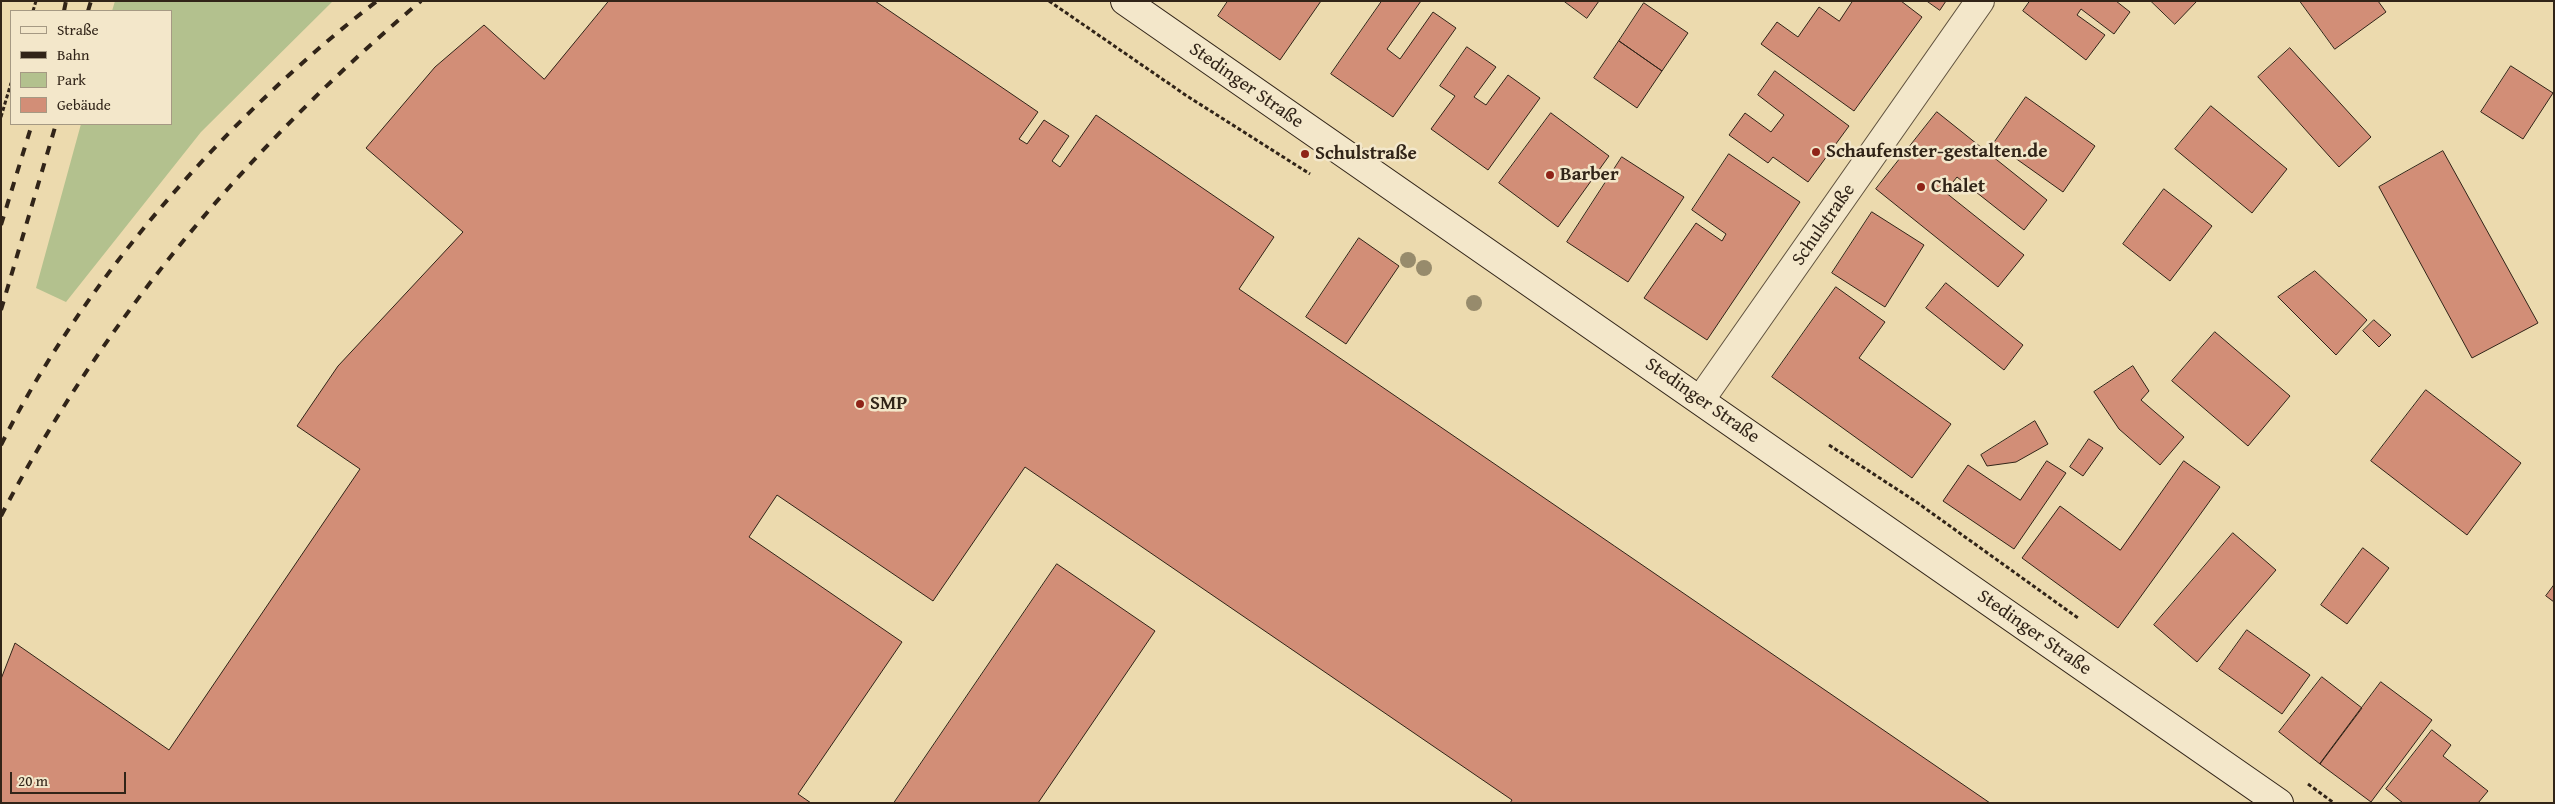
<!DOCTYPE html>
<meta charset="utf-8">
<style>
body{margin:0}
#map{position:relative;width:2555px;height:804px;overflow:hidden;background:#ecdaae;font-family:"Gentium Book Plus",serif}
canvas{display:block}
.frame{position:absolute;inset:0;border:2px solid #312418;pointer-events:none}
.legend{position:absolute;left:10px;top:10px;width:162px;height:115px;box-sizing:border-box;background:#f3e7ca;border:1px solid #a59983;margin:0;padding:6px 9px;list-style:none;font-size:15px;color:#312418}
.legend li{display:flex;align-items:center;gap:10px;height:25px}
.legend b{width:25px;border:1px solid #a59983}
.scale{position:absolute;left:10px;top:772px;width:116px;height:22px;box-sizing:border-box;border:2px solid #312418;border-top:0;padding-left:6px;font-size:15px;line-height:18px;white-space:nowrap;color:#312418;-webkit-text-stroke:4px #f3e7ca;paint-order:stroke}
</style>
<div id="map">
<canvas width="2555" height="804"></canvas>
<div class="frame"></div>
<ul class="legend">
<li><b style="height:6px;background:#f3e7ca"></b>Straße</li>
<li><b style="height:6px;background:#312418"></b>Bahn</li>
<li><b style="height:14px;background:#b3c18e"></b>Park</li>
<li><b style="height:14px;background:#d28e77"></b>Gebäude</li>
</ul>
<div class="scale">20 m</div>
</div>
<script>
const context = document.querySelector('canvas').getContext('2d');
context.lineJoin = 'round';
function paint(path, color) { context.fillStyle = color; context.fill(path, 'evenodd'); }
function stroke(path, color, width, dash) { context.strokeStyle = color; context.lineWidth = width; context.lineCap = dash ? 'butt' : 'round'; context.setLineDash(dash || []); context.stroke(path); }
function drawText(font, color, halo, rows, align = 'center') {
  context.font = font + ' "Gentium Book Plus",serif'; context.lineWidth = 5; context.setLineDash([]); context.textBaseline = 'middle'; context.strokeStyle = halo; context.fillStyle = color; for (const [text, x, y, turn = 0] of rows) {
    context.save(); context.translate(x, y); context.rotate((+turn || 0) * Math.PI / 180); context.textAlign = isNaN(turn) ? turn : align; if (halo) context.strokeText(text, 0, 0); context.fillText(text, 0, 0); context.restore();
  }
}
const green = new Path2D(`
 M115,1h218l-132,131 -135,170 -30,-14 45,-164h90v-113h-59z`);
const building = new Path2D(`
 M609,1h266l163,111 -19,27 8,5 17,-24 25,16 -17,25 8,6 36,-52 178,122 -35,52 751,514h-480l2,-3 -487,-333 -92,134 -156,-106 -28,42 153,105 -104,152 13,9h-810v-124l14,-36 154,107 191,-281 -63,-43 41,-60 125,-134 -97,-84 69,-81 49,-42 60,54z
 M1228,1h93l-41,59 -62,-44z
 M1382,1h39l-34,48 13,10 33,-47 23,16 -63,89 -62,-43z
 M1564,1h35l-12,17z
 M1853,1h48l21,16 -68,94 -93,-67 16,-22 21,15 21,-30 20,14z
 M1927,1h19l-6,9z
 M2030,1h86l14,11 -16,22 -33,-25 -4,6 28,20 -19,25 -63,-49z
 M2151,1h46l-22,23z
 M2300,1h78l8,11 -51,37z
 M1644,3l44,30 -26,38 -43,-30z
 M1619,41l43,30 -25,37 -43,-30z
 M1467,47l29,20 -22,30 12,8 22,-30 32,23 -52,72 -57,-41 24,-33 -15,-10z
 M2290,48l81,89 -32,30 -81,-90z
 M2511,66l42,27 -30,46 -42,-27z
 M1775,71l74,55 -41,56 -35,-25 -5,6 -39,-28 16,-22 26,19 13,-17 -26,-20z
 M2026,97l69,49 -32,46 -69,-49z
 M2211,106l76,63 -35,44 -77,-64z
 M1937,112l110,88 -23,30 -67,-53 -12,15 79,63 -26,32 -122,-98z
 M1551,113l58,43 -51,71 -59,-44z
 M2443,151l95,172 -66,35 -93,-171z
 M1729,154l71,48 -93,138 -63,-42 52,-75 26,18 4,-7 -34,-24z
 M1622,157l62,40 -56,85 -61,-40z
 M2164,189l48,37 -42,55 -47,-37z
 M1872,212l52,33 -39,62 -53,-34z
 M1359,238l40,28 -53,78 -40,-27z
 M2315,271l52,49 -31,35 -58,-58z
 M1946,283l77,62 -19,25 -78,-62z
 M1836,287l49,35 -26,36 92,66 -39,54 -140,-101z
 M2374,320l17,15 -12,12 -16,-16z
 M2215,332l75,64 -42,50 -76,-65z
 M2133,366l16,25 -8,9 43,37 -24,28 -41,-36 -25,-37z
 M2426,390l95,73 -54,72 -96,-74z
 M2035,421l13,23 -32,18 -29,4 -6,-11z
 M2089,439l14,9 -20,28 -13,-9z
 M2047,461l19,12 -52,76 -71,-48 25,-36 52,35z
 M2184,461l36,26 -102,141 -96,-70 38,-52 60,44z
 M2233,533l43,37 -79,92 -43,-37z
 M2363,548l26,20 -42,56 -26,-19z
 M1057,564l98,67 -117,172h-144z
 M2554,585v17l-8,-6z
 M2247,630l63,45 -28,39 -63,-45z
 M2322,677l40,31 -42,56 -41,-32z
 M2381,682l51,38 -61,82 -51,-38z
 M2432,730l19,15 -8,11 45,35 -10,12h-75l-17,-14z`);
const path = new Path2D(`
 M1049,1l138,95 123,78
 M33,11l3,-10
 M1,117l10,-34
 M1829,445l86,56 163,117
 M2308,784l26,19`);
const street = new Path2D(`
 M1701,399l279,-398`);
const secondary = new Path2D(`
 M1125,1l1154,802`);
const rail = new Path2D(`
 M64,11l2,-10
 M88,11l3,-10
 M1,225l31,-101
 M1,310l55,-186
 M1,445c84,-168 228,-330 376,-444
 M1,516c102,-197 250,-372 420,-515`);
const trees = [
 [1408,260],
 [1424,268],
 [1474,303]
];
const markers = [
 [1816,152,5,"#8f2418"],
 [1305,154,5,"#8f2418"],
 [1550,175,5,"#8f2418"],
 [1921,187,5,"#8f2418"],
 [860,404,5,"#8f2418"]
];
const streetNames = [
 ["Stedinger Straße",1246,86,35],
 ["Schulstraße",1824,225,-55],
 ["Stedinger Straße",1702,401,35],
 ["Stedinger Straße",2034,633,35]
];
const poiNames = [
 ["Schaufenster-gestalten.de",1826,152],
 ["Schulstraße",1315,154],
 ["Barber",1560,175],
 ["Chalet",1931,187],
 ["SMP",870,404]
];
paint(green, '#b3c18e');
paint(building, '#d28e77');
stroke(building, '#312418', 1);
stroke(street, '#60523e', 30);
stroke(secondary, '#312418', 30);
stroke(path, '#312418', 3, [4, 2.5]);
stroke(street, '#f3e7ca', 28);
stroke(secondary, '#f3e7ca', 28);
stroke(rail, '#312418', 4, [9, 9]);
context.fillStyle = '#978b6c';
for (const [x, y] of trees) { context.beginPath(); context.arc(x, y, 8, 0, 2 * Math.PI); context.fill(); }
for (const [x, y, r, color] of markers) { const dot = new Path2D(); dot.arc(x, y, r, 0, 2 * Math.PI); context.fillStyle = color; context.fill(dot); stroke(dot, '#f3e7ca', 2); }
drawText('19px', '#312418', '#f3e7ca', streetNames);
drawText('bold 19px', '#312418', '#f3e7ca', poiNames, 'left');
</script>
